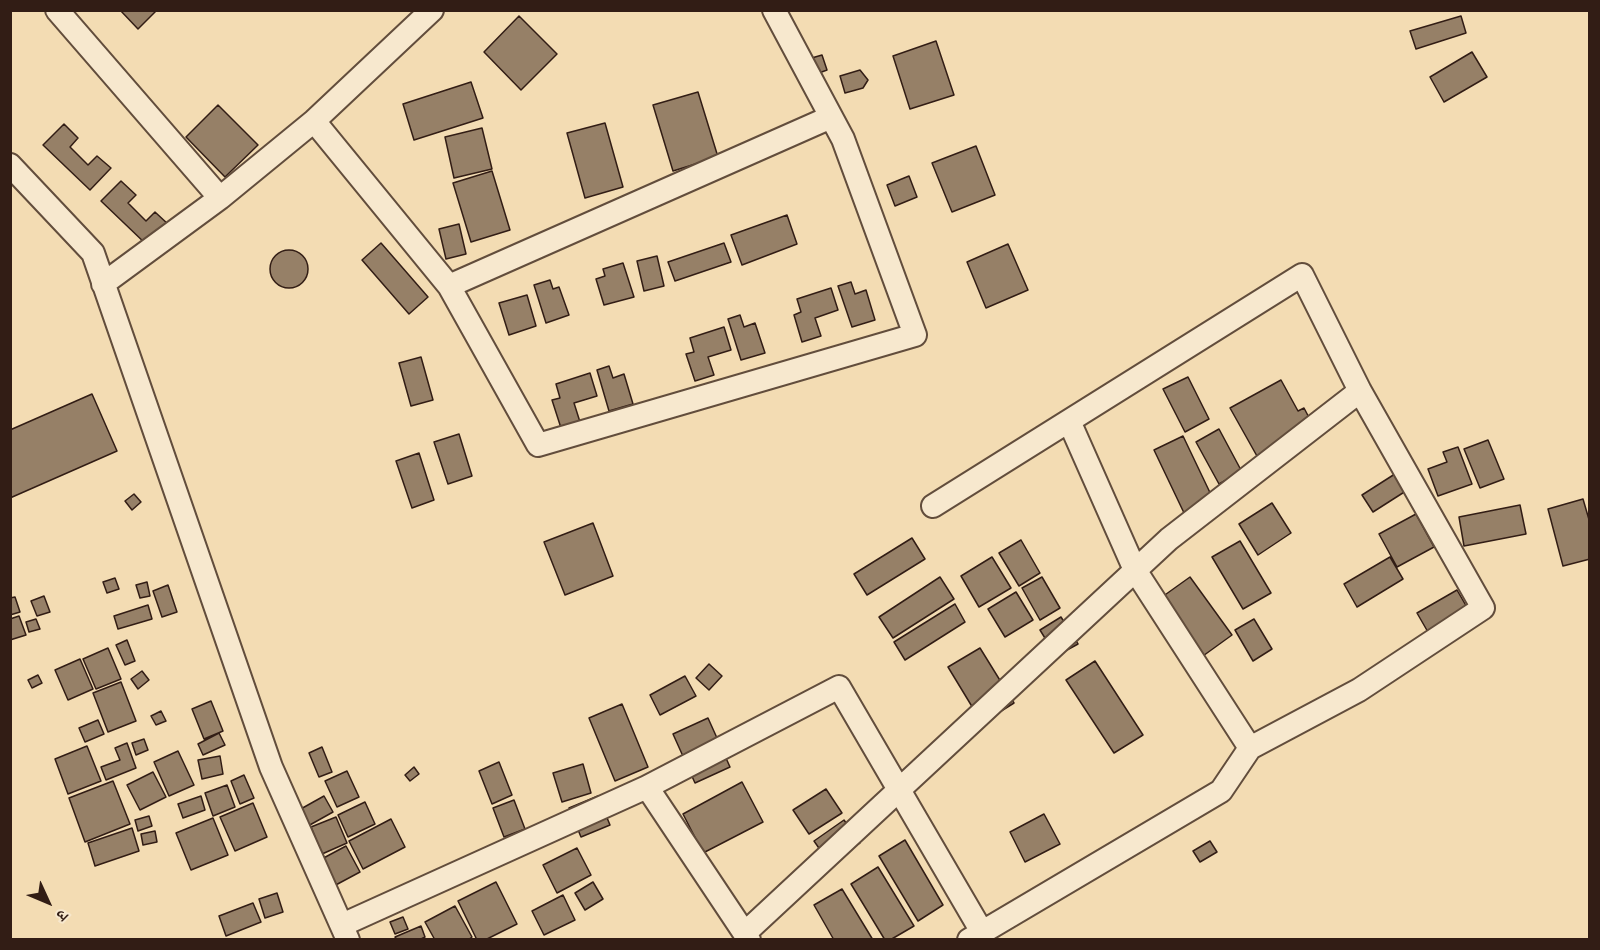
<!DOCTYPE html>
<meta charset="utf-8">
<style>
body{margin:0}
#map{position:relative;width:1600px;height:950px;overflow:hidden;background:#f3dcb3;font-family:Vollkorn,"Noto Serif Devanagari",serif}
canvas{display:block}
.frame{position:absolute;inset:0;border:12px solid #321d15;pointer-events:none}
.north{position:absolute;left:18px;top:872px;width:60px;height:60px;-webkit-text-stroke:4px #f7e8ce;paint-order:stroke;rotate:134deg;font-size:16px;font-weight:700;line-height:24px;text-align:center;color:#321d15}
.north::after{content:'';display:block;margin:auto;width:21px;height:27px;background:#321d15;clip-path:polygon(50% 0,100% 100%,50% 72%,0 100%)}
</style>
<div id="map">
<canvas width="1600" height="950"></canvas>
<div class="frame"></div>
<div class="north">उ</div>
</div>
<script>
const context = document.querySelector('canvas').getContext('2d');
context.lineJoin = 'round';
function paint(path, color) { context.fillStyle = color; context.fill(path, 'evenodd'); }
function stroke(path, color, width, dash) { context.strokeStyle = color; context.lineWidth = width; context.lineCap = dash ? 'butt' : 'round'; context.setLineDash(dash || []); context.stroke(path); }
const building = new Path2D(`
 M120,10h37l-19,19z
 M519,16l38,38 -36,36 -37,-38z
 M1461,16l5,17 -50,16 -6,-18z
 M936,41l18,54 -44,14 -17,-53z
 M1472,52l15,25 -43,25 -14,-25z
 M822,55l5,15 -16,6 -6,-16z
 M860,70l8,10 -5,8 -18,5 -5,-17z
 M471,82l12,36 -69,22 -11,-36z
 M698,92l20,65 -45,14 -20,-66z
 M218,105l40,40 -33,32 -39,-40z
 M605,123l18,64 -38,11 -18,-65z
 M64,124l14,14 -8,9 18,18 9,-9 14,12 -21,22 -47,-45z
 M482,128l10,41 -38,9 -9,-41z
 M976,146l19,49 -43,17 -20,-49z
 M492,171l18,59 -39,12 -18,-59z
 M909,176l8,21 -22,9 -8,-21z
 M121,181l15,14 -8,8 18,18 9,-9 14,13 -21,21 -47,-45z
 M787,215l10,29 -55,21 -11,-30z
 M459,224l7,30 -20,5 -7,-30z
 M381,243l47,54 -19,17 -47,-54z
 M724,243l7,19 -56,19 -7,-19z
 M1008,244l20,46 -42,18 -19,-46z
 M270 269a19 19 0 1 1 38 0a19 19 0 1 1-38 0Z
 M657,256l7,30 -20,5 -7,-30z
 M623,263l11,34 -30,8 -8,-26 9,-3 -2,-7z
 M550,280l3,9 6,-2 10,28 -23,8 -12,-38z
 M851,282l4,12 11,-4 9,30 -23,7 -14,-41z
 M831,288l7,22 -23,8 6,18 -19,6 -8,-27 7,-3 -4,-13z
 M527,295l9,31 -27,9 -10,-32z
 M740,315l4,12 11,-4 10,30 -24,7 -13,-41z
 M724,327l7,23 -23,7 6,18 -19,6 -9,-27 8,-2 -4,-14z
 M421,357l12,43 -22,6 -12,-43z
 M609,366l4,12 11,-4 9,30 -24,7 -12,-41z
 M590,373l7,23 -23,7 6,19 -19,6 -9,-28 8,-2 -4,-14z
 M1188,377l21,42 -24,13 -22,-43z
 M1281,380l17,31 6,-3 10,19 -52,38 -32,-57z
 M92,394l25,57 -107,47v-68z
 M1219,429l30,56 -21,-6 -9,5 -23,-42z
 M459,434l13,42 -24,8 -14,-42z
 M1183,436l31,65 -29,14 -31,-65z
 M1488,440l16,39 -24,9 -16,-39z
 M1458,447l14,37 -34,12 -10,-27 19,-7 -4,-10z
 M419,453l15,47 -22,8 -16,-47z
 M1398,472l11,17 -36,23 -11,-17z
 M134,494l7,8 -9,8 -7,-9z
 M1583,499l7,24v36l-27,7 -15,-57z
 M1272,503l19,30 -33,22 -19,-31z
 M1520,505l6,29 -62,12 -5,-29z
 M1416,514l18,33 -37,20 -18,-33z
 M593,523l20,53 -48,19 -21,-53z
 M912,538l13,21 -58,36 -13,-21z
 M1021,540l19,33 -21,13 -20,-33z
 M1240,541l31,52 -28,16 -31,-52z
 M992,557l19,31 -32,19 -18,-31z
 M1390,557l13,22 -46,28 -13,-23z
 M940,577l14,22 -61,39 -14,-21z
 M1042,577l18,31 -20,12 -18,-32z
 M1190,577l42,58 -36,26 -41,-59z
 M115,578l4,11 -12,4 -4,-11z
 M147,582l3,14 -10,2 -4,-13z
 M168,585l9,27 -15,5 -9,-26z
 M1457,590l19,33 -40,23 -19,-33z
 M1016,592l17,28 -28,17 -17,-28z
 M44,596l6,16 -13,4 -6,-15z
 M15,597l5,15 -10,3v-17z
 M955,604l10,18 -60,38 -11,-18z
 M148,605l4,14 -34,10 -4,-13z
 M19,616l7,19 -16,5v-21z
 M1061,617l17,27 -22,12 -16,-26z
 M36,619l4,10 -11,3 -3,-10z
 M1254,619l18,30 -19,12 -18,-31z
 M127,640l8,21 -10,4 -9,-20z
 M108,648l13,31 -25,10 -13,-30z
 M980,648l34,55 -32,20 -34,-56z
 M80,659l13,30 -25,11 -13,-30z
 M1095,661l48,74 -29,18 -48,-73z
 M709,664l13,12 -13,14 -13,-12z
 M142,671l7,9 -11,9 -7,-10z
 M38,675l4,8 -10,5 -4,-8z
 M685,676l11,20 -36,19 -10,-20z
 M121,682l15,39 -28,11 -15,-39z
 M211,701l12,30 -19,8 -12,-30z
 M622,704l26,63 -33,14 -26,-63z
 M161,711l5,10 -10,4 -5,-9z
 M708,718l22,49 -35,16 -22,-49z
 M98,720l6,14 -19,8 -6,-14z
 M219,733l6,12 -22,10 -5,-11z
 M144,739l4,11 -12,5 -4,-12z
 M127,743l9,25 -30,12 -5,-13 19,-7 -5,-12z
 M87,746l14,35 -33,13 -13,-35z
 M322,747l10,25 -13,5 -10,-24z
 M178,751l16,34 -25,11 -15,-34z
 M220,756l3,18 -21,5 -4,-19z
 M499,762l13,33 -20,9 -13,-33z
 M583,764l8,29 -29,9 -9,-29z
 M414,767l5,7 -9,7 -5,-6z
 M347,771l12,26 -22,10 -12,-26z
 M153,772l13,25 -26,13 -13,-25z
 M244,775l10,23 -14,6 -9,-23z
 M113,781l17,43 -45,18 -16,-44z
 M742,782l21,40 -60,31 -20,-39z
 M227,785l8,22 -22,9 -8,-23z
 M826,789l16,24 -33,21 -16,-24z
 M201,796l4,14 -22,8 -5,-14z
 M324,796l9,16 -25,14 -9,-16z
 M598,796l12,29 -29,12 -12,-29z
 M514,800l11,29 -21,8 -11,-29z
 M365,802l10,22 -27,13 -10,-22z
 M253,803l14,34 -32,14 -15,-34z
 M1044,814l16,30 -35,18 -15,-30z
 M149,816l3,10 -14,5 -3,-11z
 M336,817l11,26 -25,11 -11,-27z
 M213,818l15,37 -37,15 -15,-37z
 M391,819l14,28 -42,22 -14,-28z
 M844,820l16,23 -30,21 -16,-23z
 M132,828l7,23 -44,15 -7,-23z
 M155,831l2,11 -14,3 -2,-11z
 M905,840l38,65 -25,16 -39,-65z
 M1210,841l7,11 -17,10 -7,-11z
 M346,846l14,26 -28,15 -14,-26z
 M577,848l14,27 -34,18 -14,-28z
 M878,867l36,59 -24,14h-5l-34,-56z
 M496,882l21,42 -32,16h-8l-19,-39z
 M593,882l10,17 -18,11 -10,-17z
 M842,889l31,51h-39l-20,-35z
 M277,893l6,19 -18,6 -6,-19z
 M563,895l12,25 -31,15 -12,-24z
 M253,903l8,19 -35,14 -7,-20z
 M455,906l17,31 -4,3h-33l-10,-18z
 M403,917l5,12 -13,5 -5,-12z
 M421,926l4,11 -6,3h-22l-2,-3z`);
const street = new Path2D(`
 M57,10l163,188
 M314,121l135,165 89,159 377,-110 -72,-196 -69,-129
 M10,165l83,88 178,514 77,173
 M103,284l117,-86 94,-77 118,-111
 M449,286l382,-169
 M1069,421l66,149 115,178
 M933,506l369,-231 58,116 123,217 -124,82 -109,58 -29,43 -252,149
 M647,787l192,-100 143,245
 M342,925l305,-138 102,153
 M745,933l424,-394 191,-148`);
paint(building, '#968067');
stroke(building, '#321d15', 1.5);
stroke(street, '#624d3c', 26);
stroke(street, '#f7e8ce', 22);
</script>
